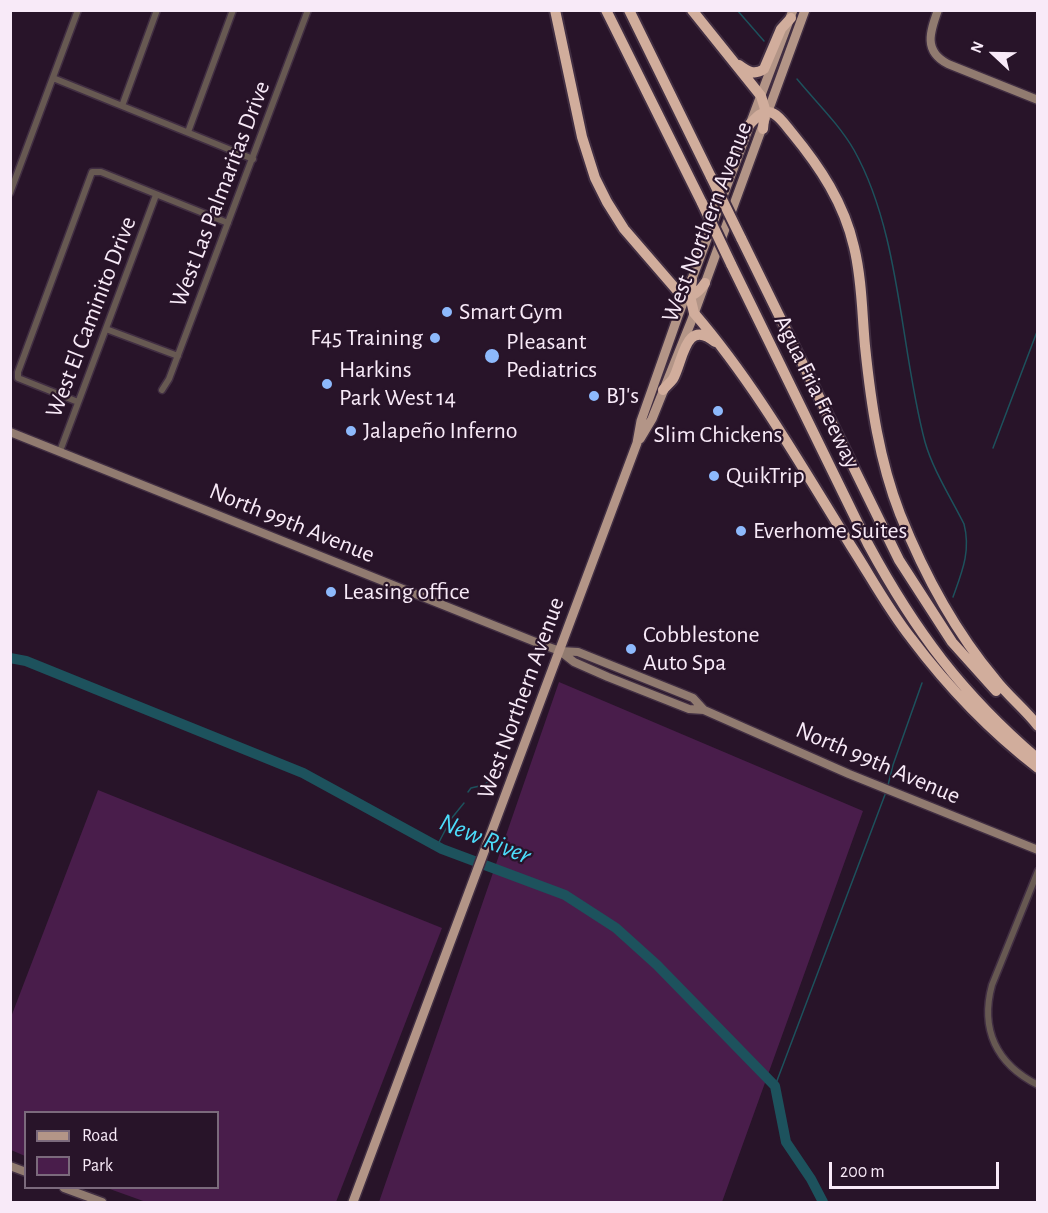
<!DOCTYPE html>
<meta charset="utf-8">
<style>
body{margin:0}
#map{position:relative;width:1048px;height:1213px;overflow:hidden;background:#281429;font-family:"Alegreya Sans",sans-serif}
canvas{display:block}
.frame{position:absolute;inset:0;border:12px solid #f8eaf8;pointer-events:none}
.legend{position:absolute;left:24px;top:1111px;width:195px;height:78px;box-sizing:border-box;background:#281429;border:2px solid #7b6a7c;margin:0;padding:8px 10px;list-style:none;font-size:18px;color:#f8eaf8}
.legend li{display:flex;align-items:center;gap:12px;height:30px}
.legend b{width:30px;border:2px solid #7b6a7c}
.north{position:absolute;left:964px;top:24px;width:60px;height:60px;-webkit-text-stroke:4px #281429;paint-order:stroke;rotate:292deg;font-size:16px;font-weight:700;line-height:24px;text-align:center;color:#f8eaf8}
.north::after{content:'';display:block;margin:auto;width:21px;height:27px;background:#f8eaf8;clip-path:polygon(50% 0,100% 100%,50% 72%,0 100%)}
.scale{position:absolute;left:829px;top:1162px;width:170px;height:27px;box-sizing:border-box;border:3px solid #f8eaf8;border-top:0;padding-left:8px;font-size:18px;line-height:21px;white-space:nowrap;color:#f8eaf8;-webkit-text-stroke:4px #281429;paint-order:stroke}
</style>
<div id="map">
<canvas width="1048" height="1213"></canvas>
<div class="frame"></div>
<ul class="legend">
<li><b style="height:8px;background:#b39587"></b>Road</li>
<li><b style="height:16px;background:#491d4b"></b>Park</li>
</ul>
<div class="north">N</div>
<div class="scale">200 m</div>
</div>
<script>
const context = document.querySelector('canvas').getContext('2d');
context.lineJoin = 'round';
function paint(path, color) { context.fillStyle = color; context.fill(path, 'evenodd'); }
function stroke(path, color, width, dash) { context.strokeStyle = color; context.lineWidth = width; context.lineCap = dash ? 'butt' : 'round'; context.setLineDash(dash || []); context.stroke(path); }
function drawText(font, color, halo, rows, align = 'center') {
  context.font = font + ' "Alegreya Sans",sans-serif'; context.lineWidth = 4.5; context.setLineDash([]); context.textBaseline = 'middle'; context.strokeStyle = halo; context.fillStyle = color; for (const [text, x, y, turn = 0] of rows) {
    context.save(); context.translate(x, y); context.rotate((+turn || 0) * Math.PI / 180); context.textAlign = isNaN(turn) ? turn : align; if (halo) context.strokeText(text, 0, 0); context.fillText(text, 0, 0); context.restore();
  }
}
const green = new Path2D(`
 M559,682l304,129 -141,391h-343z
 M98,790l344,138 -106,274h-190l-39,-14h111v-76h-192l-1,44 -14,-6v-133z`);
const stream = new Path2D(`
 M737,10l27,31
 M797,79c19,23 42,45 57,71 47,84 46,199 71,292 8,28 26,56 39,82 7,27 -2,48 -11,73
 M993,448l45,-119
 M888,785l5,-20 29,-82
 M468,792l3,-4 13,-3 10,-8
 M437,846l14,-27 13,-16
 M775,1086l111,-294`);
const river = new Path2D(`
 M10,658l16,3 277,112 139,76 123,46 51,33 41,37 118,121 11,56 25,37 12,23`);
const street = new Path2D(`
 M53,78l200,81
 M122,106l35,-96
 M188,132l45,-122
 M10,193l68,-183
 M106,329l72,27
 M162,390l7,-11 139,-369
 M78,402l-60,-24v-6l74,-200h9l127,51
 M60,451l96,-256
 M1038,871l-46,114c-12,44 4,79 46,100`);
const secondary = new Path2D(`
 M938,10c-8,22 -15,41 10,54l90,36
 M10,432l533,213 17,6 18,1 115,46 11,12
 M560,651l14,11 34,15 81,32 15,1 145,64 189,76
 M10,1166l16,6
 M64,1188l38,14`);
const primary = new Path2D(`
 M640,439l12,-20 39,-97 114,-312
 M353,1202l284,-759 4,-22 37,-105 115,-306`);
const highway = new Path2D(`
 M555,10l27,127 13,41 12,24 17,27 57,66c11,4 18,-3 24,-12
 M606,10l96,193
 M629,10l82,167
 M692,10l69,86 4,13 -2,20
 M739,65c8,6 15,11 25,4l17,-40 10,-11
 M750,124c5,-5 11,-13 19,-12 9,1 17,14 23,21 28,34 52,70 62,114 8,32 8,67 11,99 6,58 14,114 35,168 24,60 54,116 95,165 13,17 30,30 43,47
 M741,238l158,322 53,82 44,49
 M731,264l137,280c47,87 94,150 170,215
 M692,280l-2,16 4,17c61,71 108,154 157,233 20,31 37,63 60,92 36,48 79,93 127,130
 M663,390c3,-4 7,-7 10,-11 10,-17 12,-62 42,-37`);
const highwayBridge = new Path2D(`
 M711,177l30,61
 M702,203l29,61`);
const markers = [
 [447,312,6,"#8db9fc"],
 [435,338,6,"#8db9fc"],
 [492,356,8,"#8db9fc"],
 [327,384,6,"#8db9fc"],
 [594,396,6,"#8db9fc"],
 [718,411,6,"#8db9fc"],
 [351,431,6,"#8db9fc"],
 [714,476,6,"#8db9fc"],
 [741,531,6,"#8db9fc"],
 [331,592,6,"#8db9fc"],
 [631,649,6,"#8db9fc"]
];
const streetNames = [
 ["West Las Palmaritas Drive",220,194,-69],
 ["West Northern Avenue",707,222,-69],
 ["West El Caminito Drive",91,317,-69],
 ["Agua Fria Freeway",817,392,64],
 ["North 99th Avenue",292,523,22],
 ["West Northern Avenue",521,698,-70],
 ["North 99th Avenue",878,763,23]
];
const poiNames = [
 ["Smart Gym",459,312],
 ["F45 Training",423,338,"right"],
 ["Pleasant",506,342],
 ["Pediatrics",506,370],
 ["Harkins",339,370],
 ["Park West 14",339,398],
 ["BJ's",606,396],
 ["Jalapeño Inferno",363,431],
 ["Slim Chickens",718,435,"center"],
 ["QuikTrip",726,476],
 ["Everhome Suites",753,531],
 ["Leasing office",343,592],
 ["Cobblestone",643,635],
 ["Auto Spa",643,663]
];
const waterNames = [
 ["New River",485,839,22]
];
paint(green, '#491d4b');
stroke(stream, '#1d525d', 1.5);
stroke(river, '#1d525d', 10);
stroke(street, '#412e42', 9);
stroke(secondary, '#412e42', 11);
stroke(primary, '#412e42', 12);
stroke(highway, '#412e42', 14);
stroke(street, '#675952', 6);
stroke(secondary, '#917b70', 8);
stroke(primary, '#b39587', 9);
stroke(highway, '#d1ad9c', 10);
stroke(highwayBridge, '#412e42', 14, []);
stroke(highwayBridge, '#d1ad9c', 10);
for (const [x, y, r, color] of markers) { const dot = new Path2D(); dot.arc(x, y, r, 0, 2 * Math.PI); context.fillStyle = color; context.fill(dot); stroke(dot, '#281429', 2); }
drawText('24px', '#f8eaf8', '#281429', streetNames);
drawText('24px', '#f8eaf8', '#281429', poiNames, 'left');
drawText('italic 26px', '#4cdcfa', '#281429', waterNames);
</script>
